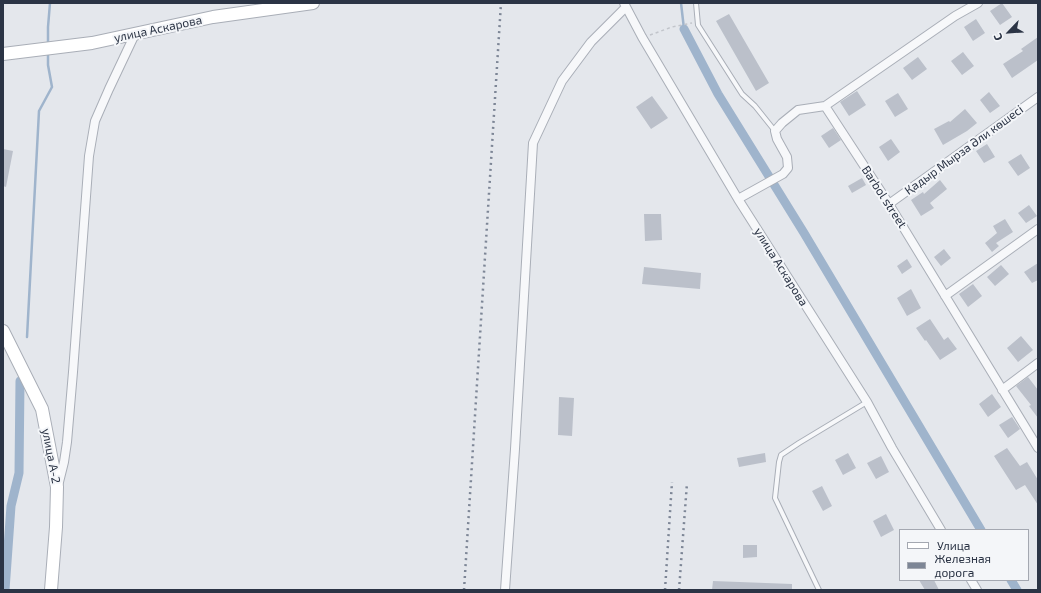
<!DOCTYPE html>
<meta charset="utf-8">
<style>
body{margin:0}
#map{position:relative;width:1041px;height:593px;overflow:hidden;background:#e4e7ec;font-family:"Exo 2",sans-serif}
canvas{display:block}
.frame{position:absolute;inset:0;border:4px solid #2b3445;pointer-events:none}
.legend{position:absolute;left:899px;top:529px;width:130px;height:52px;box-sizing:border-box;background:#f4f6f9;border:1px solid #a4a8b1;margin:0;padding:5px 7px;list-style:none;font-size:12px;color:#2b3445}
.legend li{display:flex;align-items:center;gap:8px;height:20px}
.legend b{width:20px;border:1px solid #a4a8b1}
.north{position:absolute;left:989px;top:12px;width:40px;height:40px;-webkit-text-stroke:3px #f4f6f9;paint-order:stroke;rotate:245deg;font-size:11px;font-weight:700;line-height:16px;text-align:center;color:#2b3445}
.north::after{content:'';display:block;margin:auto;width:14px;height:18px;background:#2b3445;clip-path:polygon(50% 0,100% 100%,50% 72%,0 100%)}
</style>
<div id="map">
<canvas width="1041" height="593"></canvas>
<div class="frame"></div>
<ul class="legend">
<li><b style="height:5px;background:#fff"></b>Улица</li>
<li><b style="height:5px;background:#7d8696"></b>Железная дорога</li>
</ul>
<div class="north">С</div>
</div>
<script>
const context = document.querySelector('canvas').getContext('2d');
context.lineJoin = 'round';
function stroke(path, color, width, dash) { context.strokeStyle = color; context.lineWidth = width; context.lineCap = dash ? 'butt' : 'round'; context.setLineDash(dash || []); context.stroke(path); }
function paint(path, color) { context.fillStyle = color; context.fill(path, 'evenodd'); }
function drawText(font, color, halo, rows, align = 'center') {
  context.font = font + ' "Exo 2",sans-serif'; context.lineWidth = 4; context.setLineDash([]); context.textBaseline = 'middle'; context.strokeStyle = halo; context.fillStyle = color; for (const [text, x, y, turn = 0] of rows) {
    context.save(); context.translate(x, y); context.rotate((+turn || 0) * Math.PI / 180); context.textAlign = isNaN(turn) ? turn : align; if (halo) context.strokeText(text, 0, 0); context.fillText(text, 0, 0); context.restore();
  }
}
const stream = new Path2D(`
 M681,3l3,26
 M48,44v-17l2,-24
 M27,337l12,-226 13,-24 -4,-22v-14`);
const canal = new Path2D(`
 M684,29l34,65 86,139 177,297
 M1011,580l6,10
 M5,590l6,-84 8,-33 1,-92`);
const building = new Path2D(`
 M1002,3l10,14 -12,8 -10,-14z
 M729,14l40,69 -13,8 -40,-70z
 M976,19l9,14 -12,8 -9,-14z
 M1038,37v23l-26,18 -9,-14 20,-13 -2,-2z
 M963,52l11,14 -12,9 -11,-14z
 M918,57l9,12 -15,11 -9,-12z
 M857,91l9,14 -17,11 -9,-14z
 M989,92l11,14 -10,7 -10,-13z
 M898,93l10,16 -13,8 -10,-16z
 M652,96l16,22 -17,11 -15,-22z
 M965,109l12,14 -10,8 -24,14 -9,-16 15,-8 1,1z
 M833,128l8,12 -12,8 -8,-12z
 M891,139l9,13 -12,9 -9,-14z
 M987,144l8,13 -11,6 -8,-12z
 M3,149l10,2 -7,36 -3,-1z
 M1021,154l9,14 -12,8 -10,-14z
 M862,178l4,7 -14,8 -4,-7z
 M940,180l7,9 -17,14 4,5 -13,8 -10,-16 12,-8 1,2z
 M1029,205l8,11 -11,7 -8,-10z
 M644,214h17l1,26 -17,1z
 M1005,219l8,13 -17,11 3,3 -7,6 -7,-9 12,-10 -4,-7z
 M944,249l7,9 -10,8 -7,-9z
 M907,259l5,8 -10,7 -5,-8z
 M1038,263v17l-6,3 -8,-11z
 M1001,265l8,9 -14,12 -8,-9z
 M644,267l57,6 -1,16 -58,-5z
 M973,284l9,12 -14,11 -9,-13z
 M911,289l10,19 -14,8 -10,-18z
 M930,319l14,21 4,-3 9,12 -17,11 -14,-20 -1,1 -9,-13z
 M1021,336l12,14 -15,12 -11,-14z
 M1028,377l10,13v28l-9,-12 2,-1 -15,-19z
 M992,394l9,13 -13,10 -9,-13z
 M559,397l15,1 -2,38 -14,-1z
 M1012,417l8,12 -12,9 -9,-13z
 M1007,448l13,18 7,-4 11,18v25l-13,-20 -9,5 -22,-34z
 M765,453l1,9 -27,5 -2,-9z
 M848,453l8,15 -13,7 -8,-15z
 M881,456l8,16 -13,7 -9,-16z
 M822,486l10,20 -9,5 -11,-20z
 M886,514l8,16 -13,7 -8,-16z
 M743,545h14v12l-14,1z
 M919,580h15l5,10h-14z
 M713,581l79,3v6h-80z`);
const path = new Path2D(`
 M650,35l22,-8 20,-4`);
const lane = new Path2D(`
 M696,3l2,22 44,69 13,12 20,25
 M819,590l-44,-92 4,-36 2,-7 18,-12 68,-41`);
const street = new Path2D(`
 M624,3l18,34 96,162 129,203 25,46 49,82
 M978,3l-23,13 -130,90 64,98 149,244
 M738,199l45,-25 5,-6 -1,-11 -10,-18 -2,-8 7,-8 16,-13 27,-4
 M889,204l149,-107
 M945,296l93,-67
 M1002,390l36,-27
 M58,486l6,-24 3,-20 6,-70 16,-216 6,-35 14,-32 26,-55
 M971,580l6,10
 M505,590l10,-141 18,-306 29,-62 29,-39 35,-35`);
const secondary = new Path2D(`
 M3,54l89,-11 121,-26 100,-14
 M3,331l39,78 15,78 -1,40 -5,63`);
const rail = new Path2D(`
 M464,590l37,-587
 M665,590l7,-108
 M679,590l8,-107`);
const streetNames = [
 ["улица Аскарова",158,29,-12],
 ["Қадыр Мырза Әли көшесі",964,150,-36],
 ["Barbol street",884,197,57],
 ["улица Аскарова",781,267,58],
 ["улица А-2",51,456,79]
];
stroke(stream, '#9fb4cc', 2.5);
stroke(canal, '#9fb4cc', 9);
paint(building, '#bbc0ca');
stroke(lane, '#a9aeb7', 6);
stroke(street, '#a9aeb7', 10);
stroke(secondary, '#a9aeb7', 14);
stroke(path, '#c2c5cb', 1.5, [3, 3]);
stroke(lane, '#f7f8fa', 4);
stroke(street, '#f7f8fa', 8);
stroke(secondary, '#fff', 12);
stroke(rail, '#7d8696', 2.5, [2, 4]);
drawText('12px', '#2b3445', '#f4f6f9', streetNames);
</script>
